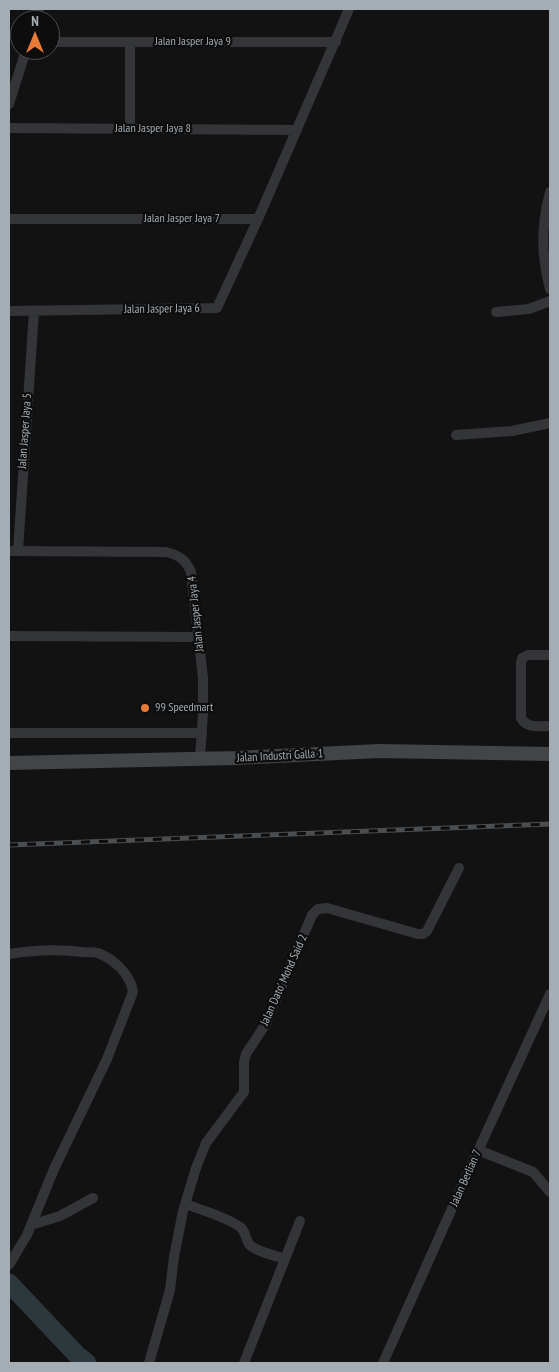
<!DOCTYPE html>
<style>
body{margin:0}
#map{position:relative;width:559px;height:1372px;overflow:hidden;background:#121213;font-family:"PT Sans Narrow",sans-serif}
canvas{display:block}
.frame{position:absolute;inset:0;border:10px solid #a4adb3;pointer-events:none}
.north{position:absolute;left:10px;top:10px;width:50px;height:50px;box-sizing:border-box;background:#0d0d0e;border:1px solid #494d50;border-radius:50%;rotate:0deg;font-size:14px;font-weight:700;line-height:20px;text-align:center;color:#a4adb3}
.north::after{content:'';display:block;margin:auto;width:18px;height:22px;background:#e87a35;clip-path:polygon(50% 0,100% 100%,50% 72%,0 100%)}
</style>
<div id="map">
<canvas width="559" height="1372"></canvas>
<div class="frame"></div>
<div class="north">N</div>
</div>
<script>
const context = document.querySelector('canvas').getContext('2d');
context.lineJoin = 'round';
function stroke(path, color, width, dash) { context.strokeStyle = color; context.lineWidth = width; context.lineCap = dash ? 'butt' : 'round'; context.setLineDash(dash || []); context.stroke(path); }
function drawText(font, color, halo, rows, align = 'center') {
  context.font = font + ' "PT Sans Narrow",sans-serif'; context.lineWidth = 4.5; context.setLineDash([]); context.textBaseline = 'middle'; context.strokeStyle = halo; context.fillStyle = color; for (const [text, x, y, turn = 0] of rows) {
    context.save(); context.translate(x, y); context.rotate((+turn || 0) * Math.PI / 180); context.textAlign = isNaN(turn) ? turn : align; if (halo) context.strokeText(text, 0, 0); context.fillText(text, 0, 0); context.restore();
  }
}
const river = new Path2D(`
 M9,1283l68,72 10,8`);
const minor = new Path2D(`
 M35,20l4,-11
 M50,42h286
 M130,42v87
 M9,104l17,-54
 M9,128l288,2
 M550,192c-9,35 -9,62 0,97
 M9,219h249l91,-210
 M9,311l208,-3 41,-89
 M496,312l33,-3 21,-8
 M456,435l56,-4 38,-8
 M9,551l157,1c13,3 20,8 25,20l12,106v35l-3,45
 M18,551l16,-240
 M9,636l189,1
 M550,655h-22l-6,3 -1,5v55c6,11 19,8 29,8
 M9,733h193
 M9,954c24,-4 49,-5 74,-2 4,0 11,0 15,1 16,6 33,22 35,39l-26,67 -53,110 -27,66 -18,30
 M478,1150l55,22 17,20
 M186,1204c17,7 39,12 54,23 6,4 5,11 9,17 5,7 28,12 36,15
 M31,1225l29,-9 33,-18
 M149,1363l21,-73 4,-33 9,-46 13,-43 10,-25 38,-51v-30l2,-8 19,-29 47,-110 6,-6 9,-1 91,26h5l4,-3 32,-63
 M244,1363l56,-142
 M383,1363l83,-186 84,-183`);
const secondary = new Path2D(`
 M9,763l227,-5 143,-7 171,3`);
const rail = new Path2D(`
 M9,845l541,-21`);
const markers = [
 [145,708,5,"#e87a35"]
];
const streetNames = [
 ["Jalan Jasper Jaya 9",193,42],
 ["Jalan Jasper Jaya 8",153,129],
 ["Jalan Jasper Jaya 7",182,219],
 ["Jalan Jasper Jaya 6",162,309,-1],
 ["Jalan Jasper Jaya 5",25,431,-86],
 ["Jalan Jasper Jaya 4",196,614,-96],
 ["Jalan Industri Galla 1",280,756,-3],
 ["Jalan Dato' Mohd Said 2",284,980,-66],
 ["Jalan Berlian 7",466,1178,-66]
];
const poiNames = [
 ["99 Speedmart",155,708]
];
stroke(river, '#2c383b', 19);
stroke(minor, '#333538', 10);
stroke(secondary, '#414548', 14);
stroke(rail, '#4a4e51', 5);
stroke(rail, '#0d0d0e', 3, [9]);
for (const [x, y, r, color] of markers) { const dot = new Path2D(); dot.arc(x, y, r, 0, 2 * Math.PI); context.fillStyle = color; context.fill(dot); stroke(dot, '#0d0d0e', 2); }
drawText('12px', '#a4adb3', '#0d0d0e', streetNames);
drawText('12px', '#a4adb3', '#0d0d0e', poiNames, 'left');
</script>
